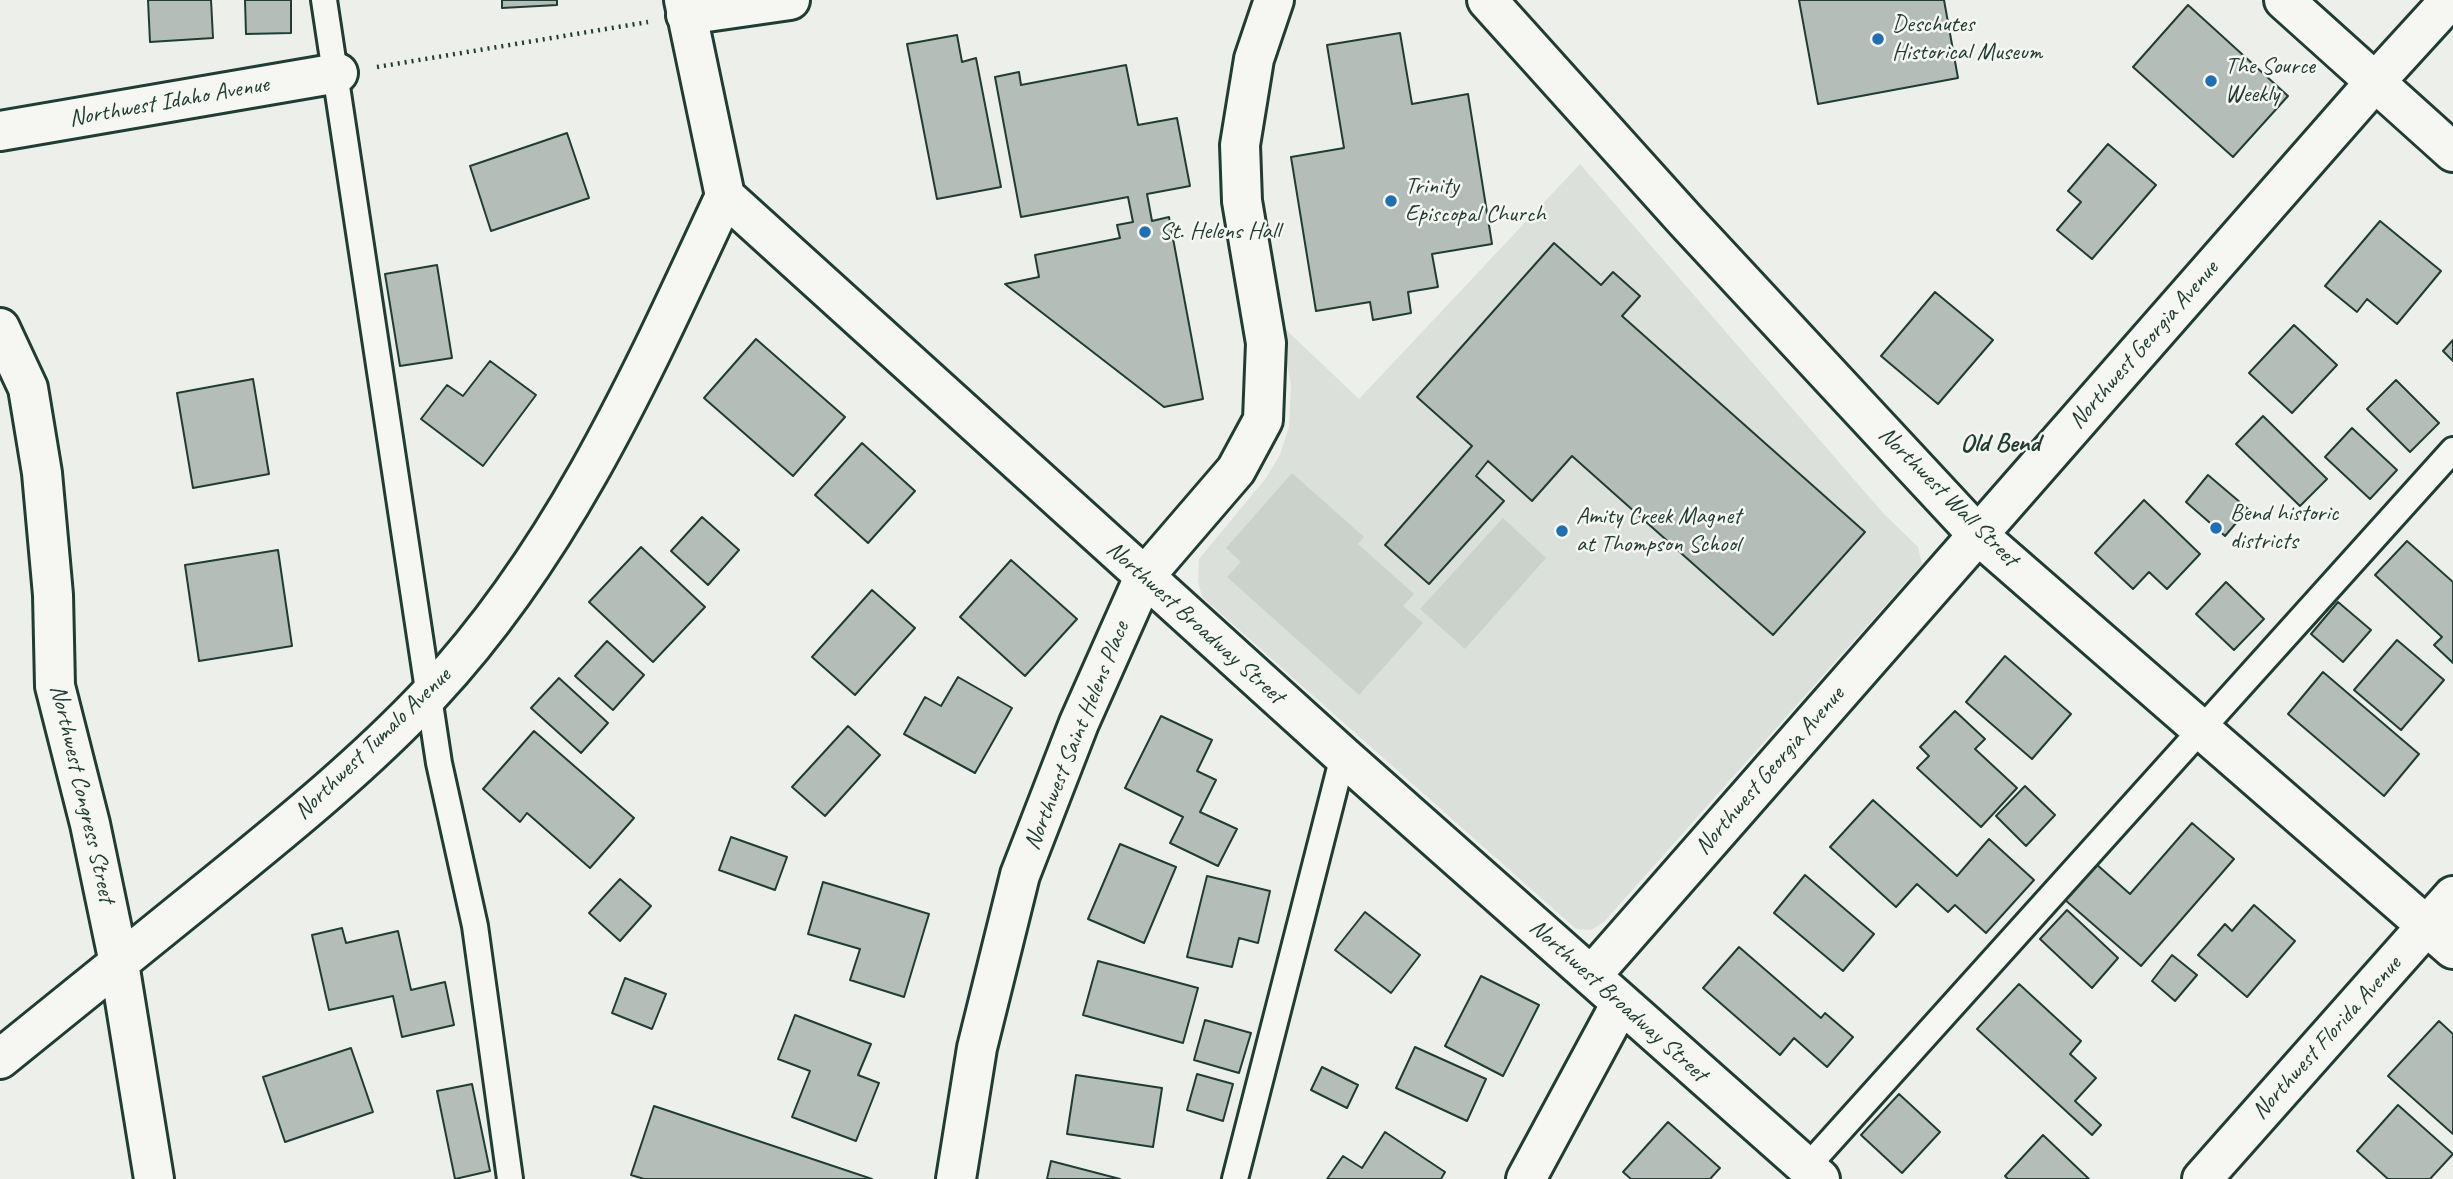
<!DOCTYPE html>
<style>
body{margin:0}
canvas{display:block;background:#edefea}
</style>
<canvas width="2453" height="1179"></canvas>
<script>
const context = document.querySelector('canvas').getContext('2d');
context.lineJoin = 'round';
function paint(path, color) { context.fillStyle = color; context.fill(path, 'evenodd'); }
function stroke(path, color, width, dash) { context.strokeStyle = color; context.lineWidth = width; context.lineCap = dash ? 'butt' : 'round'; context.setLineDash(dash || []); context.stroke(path); }
function drawText(font, color, halo, rows, align = 'center') {
  context.font = font + ' Caveat,sans-serif'; context.lineWidth = 5; context.setLineDash([]); context.textBaseline = 'middle'; context.strokeStyle = halo; context.fillStyle = color; for (const [text, x, y, turn = 0] of rows) {
    context.save(); context.translate(x, y); context.rotate((+turn || 0) * Math.PI / 180); context.textAlign = isNaN(turn) ? turn : align; if (halo) context.strokeText(text, 0, 0); context.fillText(text, 0, 0); context.restore();
  }
}
const built = new Path2D(`
 M1580,164l304,350 34,33 4,17 -318,358 -13,8 -15,-1 -374,-332 -4,-16 1,-22 67,-81 14,-23 9,-28 2,-42 -12,-62 80,76z`);
const green = new Path2D(`
 M1292,473l72,64 -6,7 56,50 -11,12 20,17 -64,72 -132,-118 14,-15 -15,-14z
 M1503,518l43,40 -81,91 -45,-40z`);
const building = new Path2D(`
 M148,0h63l2,38 -63,4z
 M245,0h46v33l-45,1z
 M502,0h55v5l-55,3z
 M1799,0h145l14,78 -140,26z
 M2188,5l100,91 -55,61 -100,-90z
 M1400,33l12,71 56,-10 24,150 -60,10 6,33 -30,5 3,21 -38,7 -3,-18 -54,9 -25,-154 53,-9 -17,-103z
 M957,35l5,27 14,-4 25,129 -64,12 -30,-155z
 M1126,65l12,60 39,-7 13,68 -43,8 5,27 17,-4 34,182 -39,8 -159,-123 34,-7 -4,-22 85,-17 -3,-13 16,-3 -5,-25 -107,20 -26,-140 24,-5 2,13z
 M567,133l22,65 -98,33 -21,-65z
 M2108,144l48,41 -64,74 -35,-29 24,-28 -13,-11z
 M2380,221l61,50 -44,53 -30,-25 -10,13 -32,-26z
 M1554,243l47,42 12,-13 27,24 -18,20 243,216 -92,103 -201,-179 -40,45 -44,-40 -12,15 28,25 -75,83 -44,-39 87,-99 -55,-49z
 M437,265l15,93 -52,8 -15,-92z
 M1935,292l58,48 -55,64 -57,-48z
 M2294,325l43,40 -45,48 -43,-40z
 M756,339l89,78 -52,59 -89,-78z
 M2453,340v21l-10,-10z
 M490,361l46,34 -53,71 -62,-47 26,-34 16,11z
 M253,379l16,95 -76,14 -16,-95z
 M2396,380l43,43 -29,29 -43,-43z
 M2263,416l64,63 -27,27 -64,-62z
 M2352,428l45,42 -27,29 -45,-42z
 M862,443l53,48 -47,52 -53,-48z
 M2208,475l40,34 -23,27 -39,-34z
 M2144,500l56,54 -33,35 -18,-17 -16,17 -38,-36z
 M702,517l37,33 -31,35 -37,-34z
 M2407,541l46,41v81l-19,-18 8,-8 -67,-62z
 M641,547l64,60 -52,55 -64,-60z
 M278,550l14,96 -93,15 -14,-96z
 M1011,560l66,59 -52,57 -65,-59z
 M2226,582l38,37 -30,31 -38,-36z
 M872,590l43,38 -60,67 -43,-38z
 M2338,602l33,28 -28,32 -32,-28z
 M2397,640l47,40 -43,50 -47,-40z
 M607,641l37,34 -31,35 -38,-34z
 M2005,656l66,58 -39,45 -66,-57z
 M2323,672l96,82 -35,42 -96,-82z
 M958,677l54,31 -37,65 -71,-39 21,-37 16,9z
 M559,678l49,45 -27,30 -50,-45z
 M1955,711l30,28 -10,10 42,39 -36,39 -64,-59 12,-12 -9,-9z
 M1161,716l51,24 -15,31 19,9 -16,32 37,17 -19,37 -48,-23 13,-26 -58,-29z
 M848,726l32,29 -55,61 -33,-29z
 M534,731l100,87 -44,50 -63,-55 -7,9 -37,-33z
 M2025,786l30,29 -29,31 -30,-30z
 M1873,800l84,76 32,-37 45,41 -48,53 -31,-28 -7,7 -31,-28 -21,23 -66,-60z
 M2192,823l42,36 -93,107 -77,-67 31,-36 35,31z
 M731,837l56,20 -12,33 -56,-20z
 M1120,844l56,23 -32,76 -56,-24z
 M1805,875l69,59 -31,37 -69,-58z
 M1207,876l63,15 -12,52 -19,-5 -7,29 -45,-10z
 M620,879l31,27 -31,35 -31,-28z
 M823,882l106,32 -25,83 -54,-17 10,-31 -52,-15z
 M2254,905l41,36 -48,56 -49,-42 27,-31 7,7z
 M2067,910l51,48 -26,30 -52,-49z
 M1365,912l55,43 -29,38 -56,-43z
 M342,928l4,15 52,-12 13,59 34,-8 9,43 -52,12 -9,-41 -64,14 -17,-75z
 M1739,947l82,71 4,-5 28,24 -26,30 -33,-29 -14,17 -77,-67z
 M2172,955l25,20 -22,26 -23,-20z
 M1098,961l100,27 -15,55 -100,-28z
 M1481,976l58,29 -36,71 -58,-30z
 M625,978l41,16 -14,35 -40,-16z
 M2019,984l62,57 -11,13 26,24 -21,23 26,24 -9,10 -115,-106z
 M795,1015l76,29 -13,31 21,8 -23,58 -64,-24 18,-46 -32,-12z
 M1205,1020l46,13 -12,40 -45,-13z
 M2439,1021l14,13v100l-65,-58z
 M1415,1047l71,32 -19,42 -71,-33z
 M351,1048l22,64 -88,30 -22,-65z
 M1322,1067l36,18 -11,23 -36,-18z
 M1197,1074l36,10 -10,37 -36,-11z
 M1076,1075l86,13 -9,59 -86,-13z
 M472,1084l18,87 -35,8 -18,-88z
 M1899,1094l41,38 -38,41 -41,-38z
 M2398,1105l55,49 -23,25h-42l-31,-28z
 M654,1106l218,73h-228l-13,-4z
 M1668,1122l52,46 -10,11h-79l-8,-7z
 M1385,1132l60,40 -4,7h-114l16,-23 19,12z
 M2043,1135l46,44h-81l-3,-3z
 M1051,1161l69,18h-73z`);
const path = new Path2D(`
 M377,67l271,-45`);
const lane = new Path2D(`
 M324,0l115,763 36,163 35,253
 M1807,1167l646,-717
 M1235,1179l108,-423`);
const street = new Path2D(`
 M684,0l41,196 618,560 477,423
 M686,15l104,-15
 M0,131l338,-58
 M0,328l28,60 14,85 11,122 2,91 35,138 29,139 35,216
 M1591,976l784,-894 75,-82
 M0,1059c72,-58 143,-116 215,-174 74,-60 149,-121 215,-191 134,-143 213,-322 295,-498
 M956,1179l21,-131 43,-173 59,-152 65,-146 92,-107 27,-50 3,-77 -24,-142 -2,-56 14,-86 20,-59
 M1526,1179l95,-176
 M2202,1179l251,-283`);
const secondary = new Path2D(`
 M1487,0l199,221 291,313 476,415
 M2284,0l169,152`);
const markers = [
 [1878,39,7,"#1f6fb2"],
 [2211,81,7,"#1f6fb2"],
 [1391,201,7,"#1f6fb2"],
 [1145,232,7,"#1f6fb2"],
 [2216,528,7,"#1f6fb2"],
 [1562,531,7,"#1f6fb2"]
];
const poiNames = [
 ["Deschutes",1892,25],
 ["Historical Museum",1892,53],
 ["The Source",2225,67],
 ["Weekly",2225,95],
 ["Trinity",1405,187],
 ["Episcopal Church",1405,215],
 ["St. Helens Hall",1159,232],
 ["Bend historic",2230,514],
 ["districts",2230,542],
 ["Amity Creek Magnet",1576,517],
 ["at Thompson School",1576,545]
];
const streetNames = [
 ["Northwest Idaho Avenue",169,102,-10],
 ["Northwest Georgia Avenue",2144,345,-49],
 ["Northwest Wall Street",1948,497,45],
 ["Northwest Broadway Street",1195,623,42],
 ["Northwest Saint Helens Place",1077,736,-68],
 ["Northwest Tumalo Avenue",373,744,-44],
 ["Northwest Georgia Avenue",1770,771,-49],
 ["Northwest Congress Street",82,794,77],
 ["Northwest Broadway Street",1618,1001,42],
 ["Northwest Florida Avenue",2327,1038,-48]
];
const neighbourhoodNames = [
 ["Old Bend",2000,444]
];
paint(built, '#dce0db');
paint(green, '#cbd2cc');
paint(building, '#b4bdb8');
stroke(building, '#1f3d34', 2);
stroke(lane, '#1f3d34', 30);
stroke(street, '#1f3d34', 44);
stroke(secondary, '#1f3d34', 44);
stroke(path, '#1f3d34', 4.5, [2, 5]);
stroke(lane, '#f6f6f2', 24);
stroke(street, '#f6f6f2', 38);
stroke(secondary, '#f6f6f2', 38);
for (const [x, y, r, color] of markers) { const dot = new Path2D(); dot.arc(x, y, r, 0, 2 * Math.PI); context.fillStyle = color; context.fill(dot); stroke(dot, '#f6f6f2', 2.5); }
drawText('24px', '#1f3d34', '#f6f6f2', poiNames, 'left');
drawText('24px', '#1f3d34', '#f6f6f2', streetNames);
drawText('bold 26px', '#1f3d34', '#f6f6f2', neighbourhoodNames);
</script>
